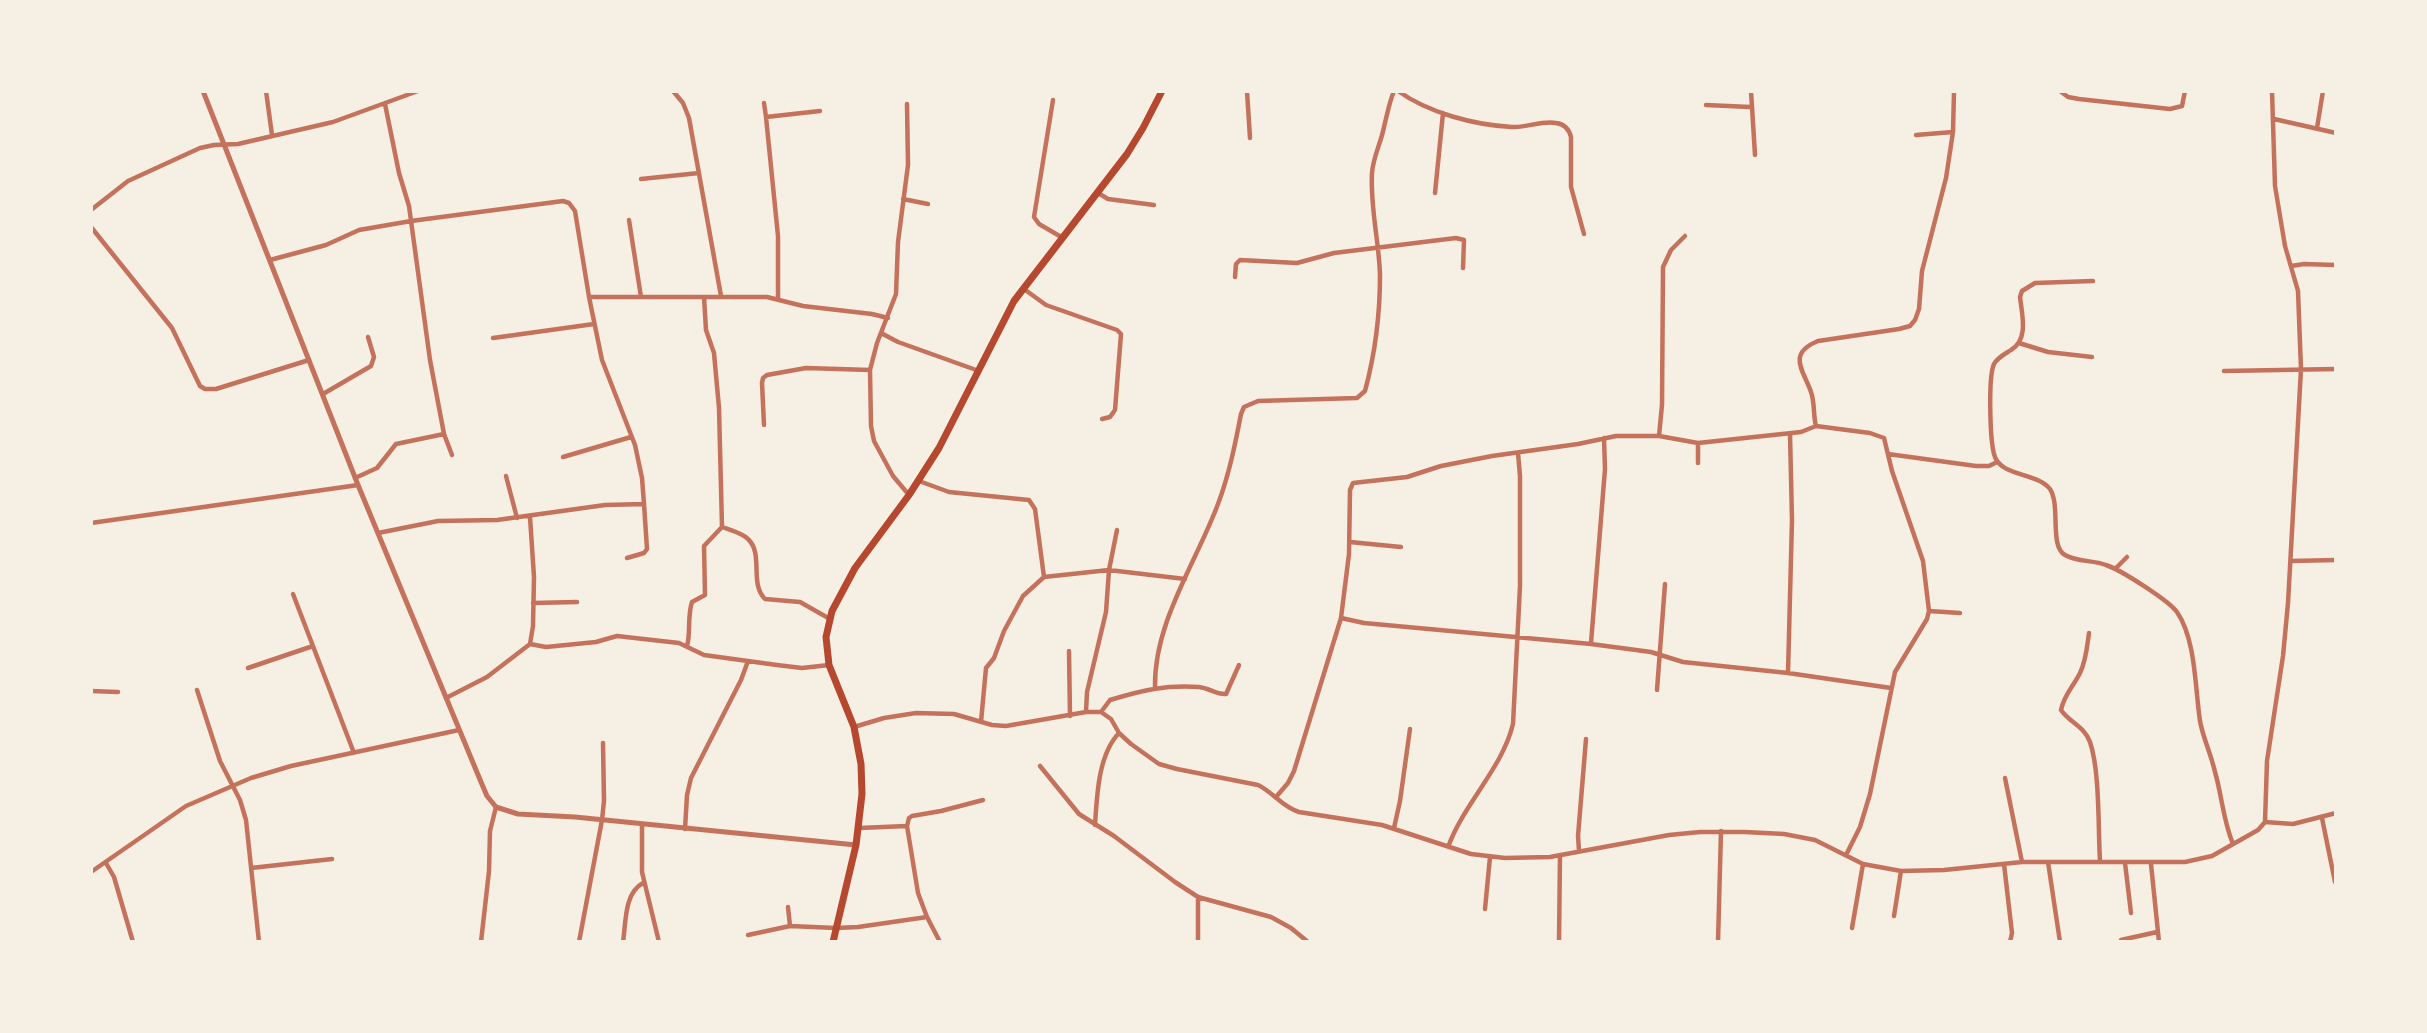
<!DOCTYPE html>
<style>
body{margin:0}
#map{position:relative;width:2427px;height:1033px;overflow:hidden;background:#f6efe4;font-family:"Crimson Pro",serif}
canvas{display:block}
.frame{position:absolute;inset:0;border:93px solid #f6efe4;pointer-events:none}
</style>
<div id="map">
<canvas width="2427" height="1033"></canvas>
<div class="frame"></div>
</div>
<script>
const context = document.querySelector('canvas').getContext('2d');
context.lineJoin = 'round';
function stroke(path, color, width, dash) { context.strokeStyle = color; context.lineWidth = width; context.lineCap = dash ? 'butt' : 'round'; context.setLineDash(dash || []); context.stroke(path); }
const minor = new Path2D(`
 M266,91l6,44
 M673,91l10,12 6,15 32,178
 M1247,91l3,47
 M1398,91c31,22 76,34 114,36 15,1 30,-7 44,-4 8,1 13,6 15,14v50l13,47
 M1751,91l4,64
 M2060,91l8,6 11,2 91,10 12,-3 3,-15
 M1053,100l-19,117 5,7 24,14
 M764,103l2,14
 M907,104l1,61 -10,77 -2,52 -19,49 -7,27 1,56 3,15 19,35 16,19
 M1706,105l44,2
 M2274,119l62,14
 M2317,128l6,-37
 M1916,135l37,-3
 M641,179l58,-6
 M1098,193l10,6 46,6
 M1435,193l8,-80
 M903,199l25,5
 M91,210l37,-29 72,-33 14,-3 24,-1 95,-22 85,-31
 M629,220l12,77
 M91,227l81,101 28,58 5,3h11l93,-29
 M270,260l56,-15 33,-15 52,-9 152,-20 6,2 6,8 14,86 13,63 33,85 7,33 2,26 -39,1 -108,15 -59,1 -60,12
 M2291,266l13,-2 32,1
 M1235,277l1,-13 4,-4 57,3 37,-10 122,-15 8,2 -1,28
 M2093,281l-58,2 -13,8 -2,6c2,18 9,42 -9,53 -6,4 -13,7 -17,14 -6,13 -4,75 0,90 5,23 43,18 56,35 11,17 -1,57 15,66 12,7 28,5 41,10 15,5 62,35 71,47 19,28 18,76 23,109 3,17 11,33 15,51 7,24 8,48 18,72
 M1024,289l22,16 71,25 4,4 -6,76 -5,7 -8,2
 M589,297h178l36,9 69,8 16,4
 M778,299v-63l-12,-119 54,-6
 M881,333l17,9 81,29
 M493,338l101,-14
 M2019,343l29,9 44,5
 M2224,371l112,-2
 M323,394l48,-28 3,-9 -6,-20
 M764,425l-2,-42 1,-5 4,-3 39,-7 64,2
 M1816,426l54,7 14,5 8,33 31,90 6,50 -2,8 -32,53 -25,122 -10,33 -14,28
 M1816,426c-3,-11 -1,-23 -5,-34 -7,-21 -25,-38 7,-51l81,-12 11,-3 5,-6 4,-11 3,-38 24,-93 7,-46 1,-41
 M444,434l8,21
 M1659,436l3,-31 1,-138 8,-17 14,-14
 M1698,443v20
 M1888,454l88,12h13l8,-4
 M563,457l68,-20
 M506,476l11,42
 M355,478l22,-10 19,-24 48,-10 -14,-74 -21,-154 -10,-33 -14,-69
 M919,481l30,11 80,8 6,9 9,68
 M91,523l267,-38
 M722,527c8,3 20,6 26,12 16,15 1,44 17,60l35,3 30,17
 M1350,542l51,5
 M627,558l17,-5 3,-4 -3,-45
 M2291,561l45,-1
 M2115,569l12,-12
 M293,594l61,159
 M533,603l44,-1
 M1929,611l31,2
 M1341,618l23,5 227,21 60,8 32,10 105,11 103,15
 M2089,633c-2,14 -3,28 -9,40 -7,14 -16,22 -19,37 8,12 24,17 29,32 10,29 8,87 10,119
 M1591,643l14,-174 -1,-31
 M530,644l3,-18 1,-49 -4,-60
 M687,646c4,-14 0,-29 5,-44l13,-7 -1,-49 18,-19 -3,-119 -5,-55 -8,-23 -2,-33
 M1069,651l1,65
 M248,668l65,-22
 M1788,673l4,-153 -2,-86
 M1155,687c-1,-65 41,-124 63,-183 11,-29 17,-59 23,-90l3,-7 14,-6 99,-3 8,-7c10,-37 15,-77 15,-116 -1,-34 -10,-68 -8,-102 1,-16 9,-30 12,-46 3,-12 5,-24 10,-36
 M197,690l23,71 20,39 6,20 13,122
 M1657,690l8,-106
 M91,691l27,1
 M446,698l41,-21 43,-33 16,3 50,-5 21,-6 62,7 25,12 73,10 25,3 27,-3
 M1086,712l1,-20 19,-80 3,-42 8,-40
 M1101,712l9,-12c33,-10 54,-15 89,-13 10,1 18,8 27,7l13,-29
 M981,722l5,-54 8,-10 10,-27 19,-35 21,-19 65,-7 76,9
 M854,727l30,-9 32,-5 38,1 38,11 14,1 80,-14h15l10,7 8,14 12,11 28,20 18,5 81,16c15,7 24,22 41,27l83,13 89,29 34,4 45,-1 119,-22 31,-3h45l39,2 31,6 48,24 38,7 43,-1 78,-8h163l27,-6 46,-26 7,-8
 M1040,766l39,48 35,22 61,46 23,15 73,20 20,11 17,14
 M2005,778l17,84
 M1276,797l12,-14 6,-12 47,-153 8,-64 1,-64 3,-7 54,-6 34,-11 51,-10 86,-12 38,-8h43l39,7 103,-11 15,-6
 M2322,818l13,64
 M2265,822l2,-61 16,-105 5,-53 13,-234 -3,-78 -13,-45 -10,-60 -3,-95
 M2265,822l28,2 43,-11
 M642,825v47l17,70
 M1095,825c2,-29 3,-70 24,-92
 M859,828l48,-2 2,-8 3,-2 29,-5 42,-11
 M1394,828l6,-27 10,-72
 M685,829l2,-34 4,-17 50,-98 7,-19
 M1448,847c16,-44 54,-78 65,-123l7,-138v-110l-2,-23
 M1579,851l-1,-15 8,-97
 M2048,862l12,80
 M106,863l8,14 19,65
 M2125,863l6,50
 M2004,864l8,69 -2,9
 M2151,864l8,78
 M251,868l81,-9
 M91,872l95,-66 65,-28 40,-12 168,-36
 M1198,897v45
 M788,907l2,19
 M1485,909l5,-52
 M1894,916l7,-45
 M927,917l13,25
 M1852,928l11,-64
 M748,935l42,-9 46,2 22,-1 69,-10 -9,-24 -11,-67
 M2121,940l36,-8
 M481,942l8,-71 1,-40 6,-24
 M579,942l23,-122 2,-19 -1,-58
 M623,942c3,-19 1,-49 20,-59
 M1559,942l1,-87
 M1718,942l3,-111`);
const tertiary = new Path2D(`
 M203,91l155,394 123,297 6,14 9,11 22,7 57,3 281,28`);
const primary = new Path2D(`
 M833,942l23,-97 6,-51 -1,-30 -7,-37 -25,-62 -3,-28 6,-26 23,-43 54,-73 30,-47 75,-147 113,-147 16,-26 19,-37`);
stroke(minor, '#c5725c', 4.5);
stroke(tertiary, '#c5725c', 5);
stroke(primary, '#b5482f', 7);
</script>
